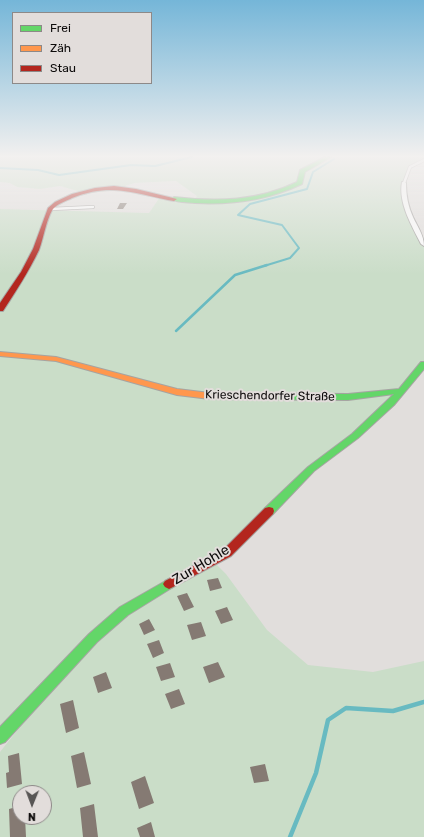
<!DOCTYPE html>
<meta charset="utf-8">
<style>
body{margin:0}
#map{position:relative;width:424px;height:837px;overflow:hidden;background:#e1dedc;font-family:Rubik,sans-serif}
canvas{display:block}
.legend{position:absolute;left:12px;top:12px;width:140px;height:72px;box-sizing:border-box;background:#e2dddb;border:1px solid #8d8988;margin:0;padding:5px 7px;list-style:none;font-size:12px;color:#0d0b0b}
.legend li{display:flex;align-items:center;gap:8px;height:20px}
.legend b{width:20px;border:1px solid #8d8988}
.north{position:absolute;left:12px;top:785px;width:40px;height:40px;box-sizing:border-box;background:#e2dddb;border:1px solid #8d8988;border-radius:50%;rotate:181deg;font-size:11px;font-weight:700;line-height:16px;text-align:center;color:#0d0b0b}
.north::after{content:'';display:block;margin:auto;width:14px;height:18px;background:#575554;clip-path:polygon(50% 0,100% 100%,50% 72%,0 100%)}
</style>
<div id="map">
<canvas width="424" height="837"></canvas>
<ul class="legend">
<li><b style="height:5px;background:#63d668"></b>Frei</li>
<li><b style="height:5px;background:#ff974d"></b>Zäh</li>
<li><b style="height:5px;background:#b3261e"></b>Stau</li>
</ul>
<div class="north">N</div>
</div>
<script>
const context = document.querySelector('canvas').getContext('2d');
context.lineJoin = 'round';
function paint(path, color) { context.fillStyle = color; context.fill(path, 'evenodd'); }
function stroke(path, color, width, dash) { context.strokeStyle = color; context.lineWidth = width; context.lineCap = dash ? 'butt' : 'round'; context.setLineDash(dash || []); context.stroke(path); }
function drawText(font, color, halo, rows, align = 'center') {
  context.font = font + ' Rubik,sans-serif'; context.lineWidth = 4; context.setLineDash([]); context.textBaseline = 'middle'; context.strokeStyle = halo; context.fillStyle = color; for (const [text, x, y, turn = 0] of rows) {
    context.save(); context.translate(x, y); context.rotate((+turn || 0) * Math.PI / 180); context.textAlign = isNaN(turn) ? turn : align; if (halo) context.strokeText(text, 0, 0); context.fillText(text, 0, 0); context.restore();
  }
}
const green = new Path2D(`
 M0,157h424v3l-14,7 -6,16 2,25 18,36v120l-24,27 -187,170 13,13 41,56 41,35 65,7 51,-11v176h-424v-85l50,-63 -50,41v-521l149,4 11,-16 33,5 4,-6 -21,-15 -42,2 -9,3 2,3 -42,4 -25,-7 -20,3 -23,-2 -7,-4 -10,-1zM20,793h24v24h-24z`);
const streamFar2 = new Path2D(`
 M0,168l38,2 21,5 72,-10 24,1 37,-9
 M264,266l26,-8 9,-10 -17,-23 -44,-10 12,-11 57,-15 6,-17 21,-13`);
const streamFar1 = new Path2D(`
 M176,331l59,-56 32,-10`);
const stream = new Path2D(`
 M290,837l26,-64 12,-53 18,-12 47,3 31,-9`);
const building = new Path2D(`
 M120,203h7l-4,6h-6z
 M218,578l4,10 -12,3 -3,-11z
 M187,593l7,14 -10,4 -7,-15z
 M227,607l6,13 -12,4 -6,-13z
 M149,619l6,11 -11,5 -5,-11z
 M201,622l5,14 -14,4 -5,-15z
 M159,640l5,13 -11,5 -6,-14z
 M218,662l7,15 -16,6 -6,-16z
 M170,663l5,14 -14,4 -5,-14z
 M106,672l6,16 -14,5 -5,-16z
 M179,689l6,15 -14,5 -6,-15z
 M73,700l6,28 -13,5 -6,-29z
 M84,752l7,32 -14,4 -6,-32z
 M19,753l3,31 -15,4 -1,-15 3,-1 -1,-16z
 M265,764l4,17 -15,2 -4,-16z
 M145,776l9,27 -15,6 -8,-27z
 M94,804l4,33h-15l-3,-29z
 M20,806v11h5l1,20h-16l-1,-28z
 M151,822l4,15h-15l-3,-9z`);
const lane = new Path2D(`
 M404,183l6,-16 14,-7
 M51,209l42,-2`);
const street = new Path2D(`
 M402,182l4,1c0,12 2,23 7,34 4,9 11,18 11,29l-3,-2c-9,-18 -23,-41 -19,-62z`);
const fast = new Path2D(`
 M325,157h6l-26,15 -3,12c-34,16 -69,21 -107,19 -7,-1 -18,0 -24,-4l3,-2c43,5 84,4 123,-15l3,-12z
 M421,362h3v7l-30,36 -36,33 -44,33 -41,43h-8l-1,-3 1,-3 43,-41 44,-33 42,-40 -46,6 -138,-1 -4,-3 4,-3 138,1 51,-5z
 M169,579l4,2 2,3 -2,3 -45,28 -31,27 -92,100 -5,2v-17l89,-93 31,-27z`);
const slow = new Path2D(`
 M0,352l56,5 121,32 33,4 4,3 -4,3 -33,-4 -121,-34 -56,-5z`);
const jam = new Path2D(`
 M114,186l22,3 41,10 -3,2 -6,-1c-37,-8 -59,-17 -96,-2 -6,3 -15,6 -19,11 -6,8 -10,31 -14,41 -10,21 -23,41 -36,61h-3v-8l21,-31 12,-23 15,-41 7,-6 17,-8 23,-6z
 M269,507l4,1 1,3 -1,3 -42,42 -58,31 -4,2 -4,-2 -2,-3 2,-3 58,-31 42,-42z`);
const streetNames = [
 ["Krieschendorfer Straße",270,396,1]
];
const nearStreetnames = [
 ["Zur Hohle",201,565,-31]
];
paint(green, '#caddc8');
stroke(streamFar2, '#68bac1', 2);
stroke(streamFar1, '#68bac1', 2.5);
stroke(stream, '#68bac1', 4.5);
paint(building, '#857a73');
stroke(lane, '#a6a4a2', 4);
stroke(street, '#a6a4a2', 2);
stroke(fast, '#a6a4a2', 2);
stroke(slow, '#a6a4a2', 2);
stroke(jam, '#a6a4a2', 2);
stroke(lane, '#fafafa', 2.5);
paint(street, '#fafafa');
paint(fast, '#63d668');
paint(slow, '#ff974d');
paint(jam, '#b3261e');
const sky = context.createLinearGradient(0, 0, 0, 274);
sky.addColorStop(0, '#75b6d8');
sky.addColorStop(0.57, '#f2f0ef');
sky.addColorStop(1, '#f2f0ef00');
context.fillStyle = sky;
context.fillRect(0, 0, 424, 274);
drawText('12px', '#0d0b0b', '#e2dddb', streetNames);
drawText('14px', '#0d0b0b', '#e2dddb', nearStreetnames);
</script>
